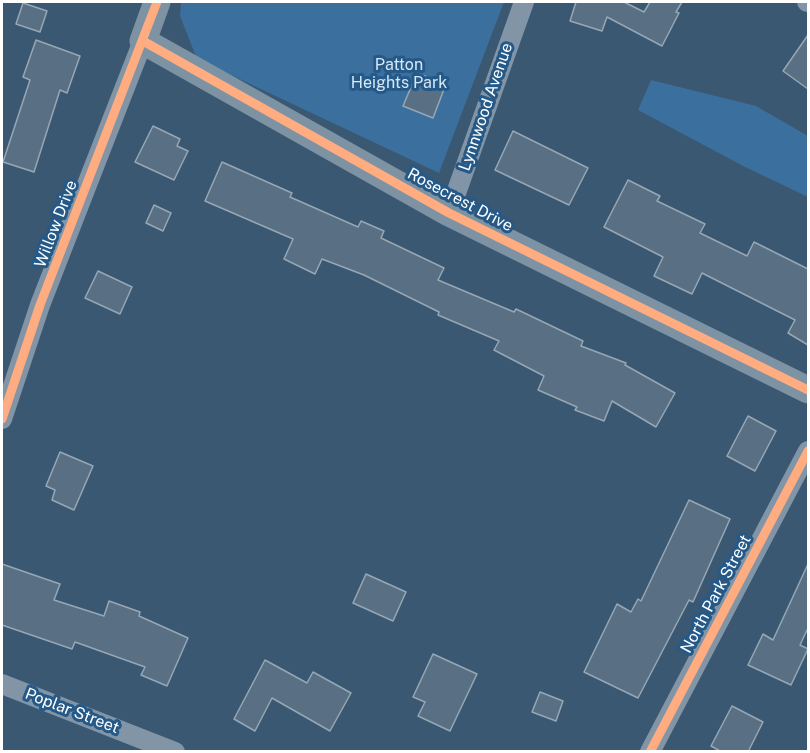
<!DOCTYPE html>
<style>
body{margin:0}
#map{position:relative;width:810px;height:753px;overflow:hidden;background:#3b5872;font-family:"Public Sans",sans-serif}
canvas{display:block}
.frame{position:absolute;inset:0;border:3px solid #fff;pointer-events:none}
</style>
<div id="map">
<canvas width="810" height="753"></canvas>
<div class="frame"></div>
</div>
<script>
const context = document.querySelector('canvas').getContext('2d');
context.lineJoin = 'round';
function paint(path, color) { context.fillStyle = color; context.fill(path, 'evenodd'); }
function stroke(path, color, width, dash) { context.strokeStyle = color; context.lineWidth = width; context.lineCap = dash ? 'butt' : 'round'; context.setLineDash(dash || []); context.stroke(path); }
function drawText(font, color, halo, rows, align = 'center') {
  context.font = font + ' "Public Sans",sans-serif'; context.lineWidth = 6; context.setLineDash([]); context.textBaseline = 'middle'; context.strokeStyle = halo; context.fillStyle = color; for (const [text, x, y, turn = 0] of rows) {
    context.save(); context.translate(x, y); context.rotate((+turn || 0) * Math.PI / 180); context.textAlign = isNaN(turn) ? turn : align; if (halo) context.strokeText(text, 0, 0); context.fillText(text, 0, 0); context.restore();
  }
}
const green = new Path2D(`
 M181,2h323l-65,171 -242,-114 -17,-43z
 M651,80l105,26 52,30v61l-63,-30 -107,-57z`);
const building = new Path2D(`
 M576,2h48l20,10 6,-10h32l-6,10 3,1 -17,33 -55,-29 -5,14 -32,-10z
 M23,3l24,8 -7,21 -24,-8z
 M808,35v54l-25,-18z
 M36,40l44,16 -13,37 -7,-3 -26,82 -31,-10 27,-82 -7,-3z
 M417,73l29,11 -13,34 -30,-12z
 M153,126l27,13 -3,7 11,5 -14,29 -39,-18z
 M513,131l75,37 -19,37 -74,-35z
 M222,162l70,31 -2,4 68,30 3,-6 23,10 -3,7 63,30 -6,12 76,32 2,-3 67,32 -2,5 45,17 -1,2 50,28 -19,34 -44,-26 -8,20 -29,-11 2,-3 -39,-17 6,-14 -50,-26 5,-9 -61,-26 1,-3 -75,-37 -42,-16 -7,15 -31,-15 9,-20 -88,-38z
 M628,180l32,16 -3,5 48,23 -5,9 47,23 7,-14 54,27v76l-20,-12 7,-13 -93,-47 -10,21 -38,-18 9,-19 -59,-30z
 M154,205l17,8 -8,18 -17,-8z
 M98,271l34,16 -12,27 -35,-16z
 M748,416l28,15 -21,40 -28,-15z
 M60,452l33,14 -19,44 -22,-10 3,-10 -9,-4z
 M689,500l41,19 -37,83 -4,-2 -51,98 -54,-26 33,-68 14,8 7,-13 3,2z
 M2,564l58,20 -6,16 50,16 5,-15 31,11 -1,4 49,22 -21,48 -26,-11 4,-8 -70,-25 -3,7 -70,-24z
 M808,564v64l-8,17 8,4 -17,36 -43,-20 15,-31 10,6z
 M366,574l40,18 -13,29 -40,-18z
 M433,654l44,20 -27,57 -32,-15 7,-14 -12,-5z
 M265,660l42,23 6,-11 38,21 -21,38 -58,-33 -17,33 -21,-12z
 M540,692l23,9 -7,20 -24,-9z
 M732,706l31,16 -15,30h-26l-11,-6z`);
const street = new Path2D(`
 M807,2h1
 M449,213l75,-211
 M2,419l38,-114 103,-264
 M2,684l173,68
 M650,752l158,-301`);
const secondary = new Path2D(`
 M157,2l-14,39 306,172 359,177`);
const cycleway = new Path2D(`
 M143,41l306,172 359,177
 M2,419l38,-114 117,-303
 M650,752l158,-301`);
const parkNames = [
 ["Patton",399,65],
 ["Heights Park",399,83]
];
const streetNames = [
 ["Lynnwood Avenue",486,107,-71],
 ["Rosecrest Drive",460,200,28],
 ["Willow Drive",56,224,-69],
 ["North Park Street",716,594,-62],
 ["Poplar Street",72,711,21]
];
paint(green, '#3a6f9e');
paint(building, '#597084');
stroke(building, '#96a7b5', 1.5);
stroke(street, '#8295a7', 20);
stroke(secondary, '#7d92a3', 27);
stroke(cycleway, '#ffac80', 9);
drawText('16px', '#d5e8f7', '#255988', parkNames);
drawText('16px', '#fff', '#255988', streetNames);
</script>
